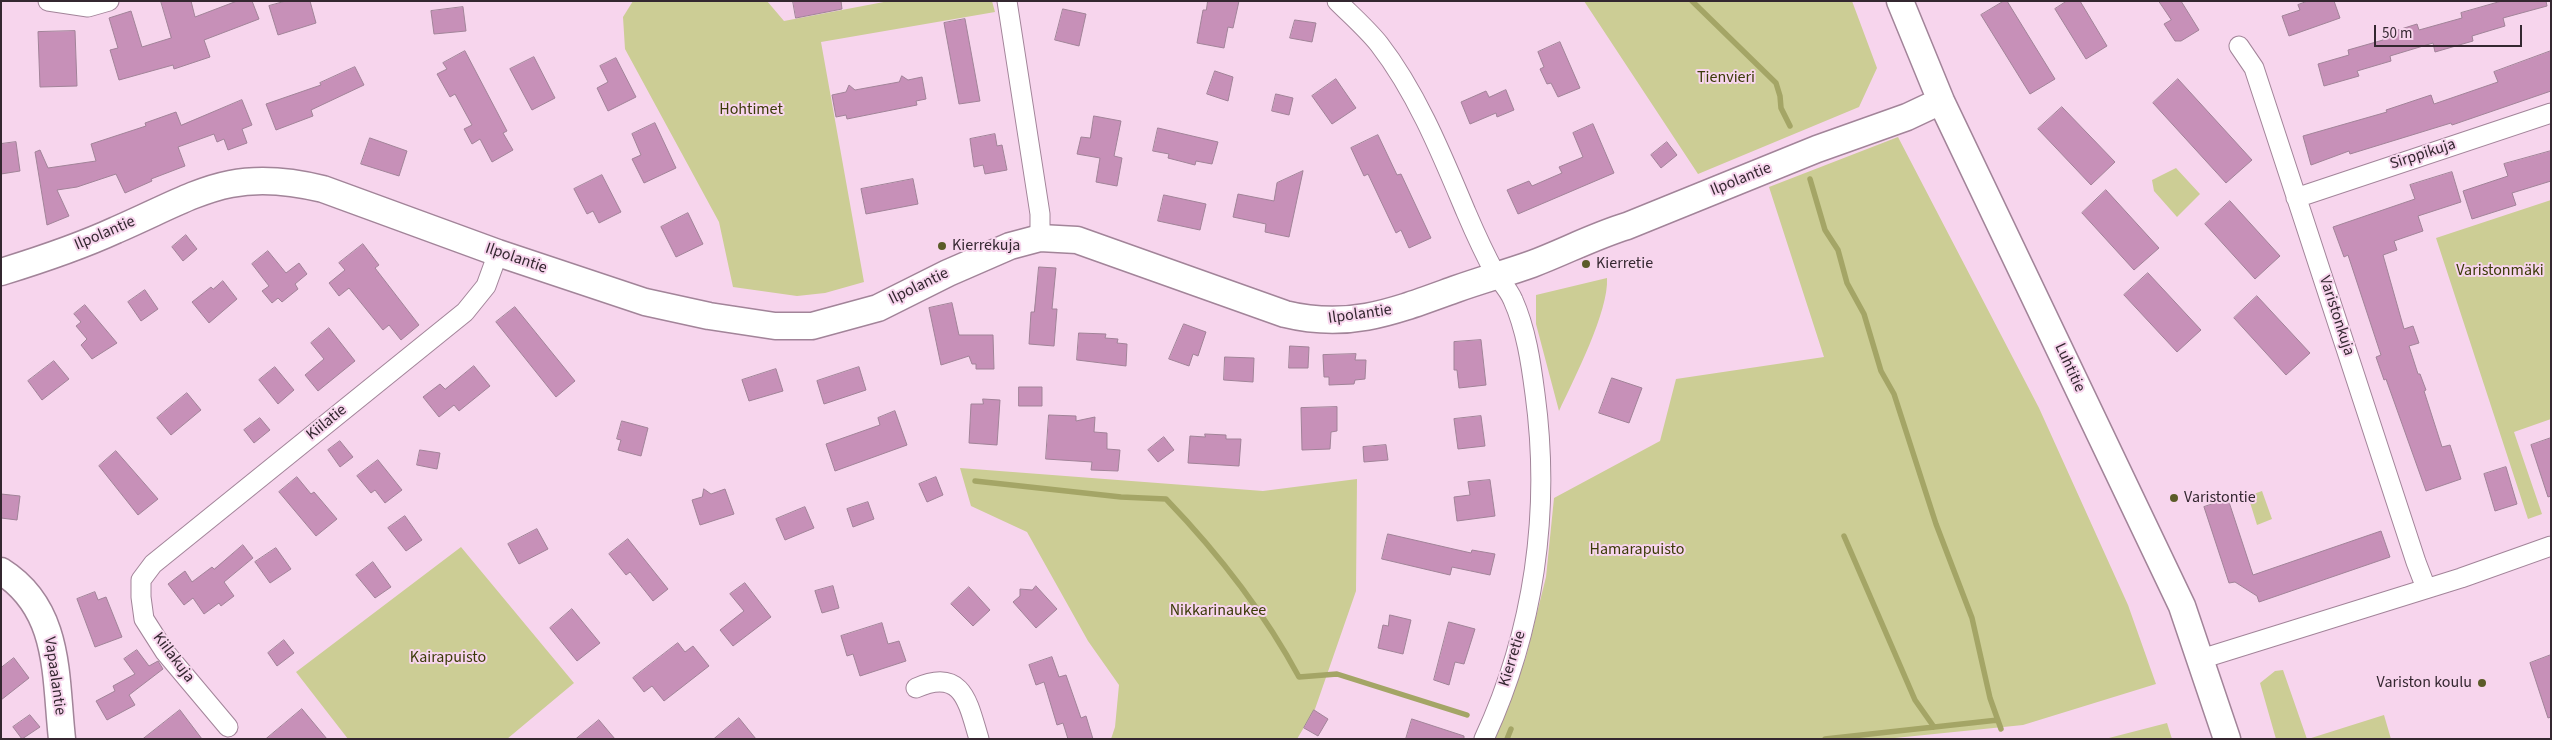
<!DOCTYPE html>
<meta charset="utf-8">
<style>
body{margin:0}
#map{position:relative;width:2552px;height:740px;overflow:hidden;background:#f7d5ed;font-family:"Source Sans 3",sans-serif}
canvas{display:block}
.frame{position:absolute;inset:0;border:2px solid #342730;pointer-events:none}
.scale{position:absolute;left:2374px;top:25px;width:148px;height:22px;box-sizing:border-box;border:2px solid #342730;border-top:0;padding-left:6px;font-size:15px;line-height:18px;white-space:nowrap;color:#342730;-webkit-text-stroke:4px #f7d5ed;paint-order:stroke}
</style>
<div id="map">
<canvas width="2552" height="740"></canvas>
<div class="frame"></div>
<div class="scale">50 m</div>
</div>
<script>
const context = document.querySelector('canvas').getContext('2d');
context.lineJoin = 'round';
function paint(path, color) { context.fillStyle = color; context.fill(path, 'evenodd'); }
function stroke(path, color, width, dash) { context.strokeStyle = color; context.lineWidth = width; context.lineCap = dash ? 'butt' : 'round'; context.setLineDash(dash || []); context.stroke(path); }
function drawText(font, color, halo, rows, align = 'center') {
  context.font = font + ' "Source Sans 3",sans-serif'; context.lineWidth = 4; context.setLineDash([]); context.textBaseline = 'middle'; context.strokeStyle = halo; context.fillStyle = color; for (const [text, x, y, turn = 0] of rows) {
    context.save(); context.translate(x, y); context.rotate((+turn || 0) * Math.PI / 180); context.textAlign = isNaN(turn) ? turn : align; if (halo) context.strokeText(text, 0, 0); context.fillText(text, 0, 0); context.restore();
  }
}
const green = new Path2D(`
 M633,1h134l17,20 105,-20h103l3,11 -174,30 43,240 -39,11 -28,3 -64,-9 -14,-65 -94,-173 -2,-32z
 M1584,1h268l25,67 -18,39 -161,67z
 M1898,137l141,271 89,197 28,79 -133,41 -138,14h-390l31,-82 20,-80 8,-79 106,-57 16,-62 148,-22 -55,-170z
 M2176,168l24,26 -23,23 -23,-26 -2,-11z
 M2551,200v219l-37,13 28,82 -14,5 -92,-281z
 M1607,278c2,33 -33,101 -48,133l-23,-87v-29z
 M960,468l303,23 94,-12 -1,112 -41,118 -18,30h-186l4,-12 4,-42 -31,-44 -61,-109 -56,-26z
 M2262,491l10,28 -15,6 -9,-29z
 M461,547l113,136 -67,56h-159l-52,-67z
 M2283,670l24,69h-31l-16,-56 15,-12z
 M2384,715l7,24h-83z
 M2167,723l5,16h-67z`);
const stream = new Path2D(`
 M1692,1l84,82 4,13 1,12 9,18
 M1810,179l15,51 13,20 9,33 17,31 17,57 13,23 42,130 36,94 18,80 11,31
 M975,481l146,16 45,2c52,54 98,113 133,178l38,-3 130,41
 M1844,536l71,164 19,27
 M1507,739l4,-10
 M1825,739l173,-19`);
const building = new Path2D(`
 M161,1h30l4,16 42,-16h15l7,18 -55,21 6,17 -36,12 -1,-4 -54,15 -9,-30 8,-2 -9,-30 22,-7 11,36 29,-9z
 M286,1h24l6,22 -38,12 -9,-29z
 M793,1h48l1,8 -46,9z
 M1208,1h31l-6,27 -5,-1 -4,21 -27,-5 6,-33h3z
 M2004,1h3l48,78 -25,15 -49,-79z
 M2067,1h13l27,45 -21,13 -31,-50z
 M2159,1h22l18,29 -18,11h-6l-11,-17 7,-4z
 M2308,1h26l6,17 -51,18 -7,-20 18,-6 -2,-5z
 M2502,1h44l1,5 -44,12 2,8 -33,10 1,5 -38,11 -2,-9 -43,13 1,5 -34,10 2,5 -35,10 -6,-22 31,-9 -1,-5 35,-10 -1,-5 35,-11 2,6 43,-12 -1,-5z
 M463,7l3,24 -32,3 -3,-23z
 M1063,9l23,5 -7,32 -24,-6z
 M965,19l15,82 -21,3 -15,-81z
 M1295,20l21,3 -4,19 -22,-4z
 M75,31l2,55 -37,1 -2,-55z
 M1560,42l20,46 -22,9 -7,-14 -4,1 -7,-15 4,-2 -6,-15z
 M465,51l42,80 -4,2 10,17 -21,12 -12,-23 -8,5 -8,-15 8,-4 -17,-31 -5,3 -13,-23 10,-5 -4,-6z
 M2551,51v40l-99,34 -1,-2 -101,31 -1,-3 -38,14 -8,-29 84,-24 -1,-2 45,-15 3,9 64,-22 -4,-10z
 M534,57l21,41 -23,12 -22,-41z
 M616,58l20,39 -28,14 -11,-23 11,-6 -8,-16z
 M355,67l9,18 -53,25 2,6 -37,14 -10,-26 55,-19 -1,-2z
 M1215,71l18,6 -5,24 -21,-7z
 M902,76l6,4 14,-3 4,22 -10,2 1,4 -70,14 -1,-4 -10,2 -4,-22 14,-3 3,-7 6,5 44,-8z
 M1336,79l20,29 -24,16 -20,-28z
 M2178,79l74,81 -26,23 -73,-80z
 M1506,90l8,20 -17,7 -1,-4 -26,11 -9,-22 25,-11 3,6z
 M1276,94l17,4 -4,17 -17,-4z
 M242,100l10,25 -10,4 5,14 -19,7 -4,-11 -7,3 -3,-8 -36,13 7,19 -34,13 1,2 -27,12 -9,-19 -39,13 -20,3 12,26 -22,9 -12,-73 5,-2 8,18 48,-7 -5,-17 55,-18 -1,-3 31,-11 5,13z
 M2062,107l53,55 -24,23 -53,-56z
 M1094,116l27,5 -7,35 8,2 -5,28 -21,-4 4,-24 -23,-4 4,-17 9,1z
 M655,123l21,45 -32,15 -12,-24 9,-4 -9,-21z
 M1593,124l21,49 -96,41 -11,-24 22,-9 3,5 30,-13 -3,-6 24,-10 -10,-24z
 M1158,128l60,14 -6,22 -16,-3 -1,4 -27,-7 1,-4 -16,-3z
 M995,134l2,12 5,-1 5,25 -22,4 -2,-9 -9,2 -4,-28z
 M1378,135l19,40 4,-1 30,64 -22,10 -8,-18 -5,3 -28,-59 -4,2 -13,-28z
 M370,138l37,13 -8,25 -38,-12z
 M16,142l4,29 -19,3v-30z
 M1667,142l10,13 -16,13 -10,-13z
 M2551,151v30l-39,12 4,12 -44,14 -9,-28 45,-15 -4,-12z
 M1303,171l-14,66 -24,-5 1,-8 -33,-7 5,-23 36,7 3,-18z
 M2452,172l9,30 -43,14 5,15 -29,10 3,9 -14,5 21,74 9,-3 6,17 -10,3 9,28h2l6,16 -2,1 18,56 8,-2 11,34 -35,12 -40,-112 -2,1 -8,-23 5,-2 -33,-100 -4,2 -11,-30 82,-28 -5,-14z
 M602,175l19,37 -22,11 -6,-12 -6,3 -13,-25z
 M913,179l5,25 -52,10 -5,-25z
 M2106,190l53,58 -25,22 -52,-57z
 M1164,195l42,9 -6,26 -42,-9z
 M2230,201l50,55 -25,23 -50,-55z
 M688,213l15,31 -27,13 -15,-30z
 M186,235l11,14 -14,12 -11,-14z
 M363,244l16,21 -4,3 44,57 -18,15 -12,-15 -6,5 -34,-42 -10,8 -10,-13 16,-13 -6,-7z
 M268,251l18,22 13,-10 8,11 -12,10 3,5 -16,13 -4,-4 -6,5 -10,-12 7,-5 -17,-22z
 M1039,267l17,1 -4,41h5l-3,37 -25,-2 2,-32h3z
 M2148,273l53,57 -24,22 -53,-57z
 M223,281l14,18 -28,24 -17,-21 19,-15 2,2z
 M145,290l13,19 -17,12 -13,-19z
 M2257,296l53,57 -24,22 -52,-57z
 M952,303l7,32h34l1,34h-18v-5h-4l-3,-8 -28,9 -12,-57z
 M85,305l32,38 -25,16 -11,-14 6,-6 -11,-13 5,-4 -7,-8z
 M515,307l60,74 -19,16 -60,-75z
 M1184,324l22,8 -8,24 -5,-2 -4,12 -20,-7z
 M329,328l26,33 -37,30 -13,-16 19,-16 -13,-16z
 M1079,333l27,1 -1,4 13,1 -1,4 10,1 -1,22 -49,-6z
 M1481,340l5,45 -27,3 -2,-18h-3v-28z
 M1290,346l19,1 -1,21h-19z
 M1356,354l-1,6h11l-1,19 -10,1 -1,4 -25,1v-8h-5l-1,-22z
 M1225,357l29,1 -1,24 -29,-2z
 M54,361l15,18 -27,21 -14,-19z
 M474,366l16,20 -31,25 -5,-6 -15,12 -16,-20 17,-13 5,5z
 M275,367l19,23 -16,14 -19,-24z
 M859,367l7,23 -42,14 -7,-23z
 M776,369l7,22 -34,10 -7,-21z
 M1612,378l30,10 -13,35 -30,-10z
 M1019,387h23v19h-23z
 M187,393l14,17 -30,25 -14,-17z
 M983,399l17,1 -3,45 -28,-2 2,-39h12z
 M1337,407v24l-6,1 -1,17 -28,1 -1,-42z
 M895,411l12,34 -72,26 -9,-27 54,-19 -2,-7z
 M1049,415l27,1v5l19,-4 -1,15 13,1v16l13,1 -2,21 -27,-1 1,-8 -46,-3z
 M1481,416l4,30 -27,3 -4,-30z
 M260,418l10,12 -16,13 -10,-13z
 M622,421l26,7 -7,28 -23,-6 3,-10 -4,-1z
 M1205,434l21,1v4h15l-2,27 -51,-3 2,-27 15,1z
 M1164,437l10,13 -16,12 -10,-12z
 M2551,438v58l-3,1 -17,-52z
 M340,441l13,16 -13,10 -12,-17z
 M1386,445l2,15 -24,2 -1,-15z
 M420,450l20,3 -3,16 -20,-4z
 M116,451l42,48 -20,16 -39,-49z
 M378,460l24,30 -17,13 -10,-13 -4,3 -14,-17z
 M2506,467l11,37 -22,7 -11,-37z
 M297,477l14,17 3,-2 23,27 -21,17 -37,-44z
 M936,477l7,18 -16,7 -8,-18z
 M1490,480l5,36 -38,5 -3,-24 16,-2 -2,-13z
 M704,489l7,5 14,-5 9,25 -34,11 -8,-25 10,-3z
 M1,494l19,2 -3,24 -16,-2z
 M2228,499l25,76 128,-44 9,26 -131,45 -2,-6 -22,-14 -6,1 -25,-76z
 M868,502l6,17 -21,8 -6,-18z
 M805,507l9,21 -29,12 -9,-21z
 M405,516l17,24 -16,11 -18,-23z
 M537,529l11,20 -29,15 -11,-20z
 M1388,534l83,19 1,-3 23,4 -5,21 -38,-8 -2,8 -68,-16z
 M628,539l40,50 -15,12 -23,-29 -4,3 -17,-21z
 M243,545l10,13 -29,24 10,14 -13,10 -2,-3 -15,11 -11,-16 -9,7 -16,-21 17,-13 7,11 20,-15 2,2z
 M276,548l15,21 -21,14 -15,-21z
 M373,562l18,25 -16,11 -19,-23z
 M745,583l26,34 -38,29 -13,-16 24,-19 -14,-17z
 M833,586l6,22 -17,5 -7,-22z
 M1036,586l21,23 -21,19 -23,-26 7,-6v-7l12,1z
 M969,587l21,23 -17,16 -22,-22z
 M95,592l3,8 8,-3 16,40 -27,10 -18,-48z
 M572,609l28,34 -23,18 -27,-33z
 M1390,615l21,5 -8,34 -25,-6 5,-23 5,1z
 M1449,622l26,7 -11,35 -9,-2 -6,23 -15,-5z
 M882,623l6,21 11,-3 7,20 -46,15 -7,-22 -6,2 -6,-20z
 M284,640l10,13 -17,13 -9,-13z
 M678,643l7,9 8,-6 16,20 -45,35 -12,-15 -8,6 -11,-14z
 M137,650l12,16 9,-5 5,8 -34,26 6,10 -28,15 -11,-19 19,-10 -2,-5 22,-12 -11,-15z
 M2551,655v62l-3,1 -18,-55z
 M1052,657l7,20 7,-2 15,43 5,-2 7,23h-25l-5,-16 -6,2 -13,-43 -8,3 -7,-20z
 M14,658l15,20 -28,22v-32z
 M302,709l25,30h-61z
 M180,710l22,29h-59z
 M1314,710l14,9 -10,17 -14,-8z
 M30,715l10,12 -18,12 -9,-12z
 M739,718l17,21h-42z
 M1412,719l52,17v3h-58z
 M599,720l16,19h-39z`);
const street = new Path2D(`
 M48,1l40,6 21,-6
 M1007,1l33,213v24
 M1337,1c14,14 30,28 42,43 38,49 63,111 87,168 9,21 18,41 29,61 6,9 14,17 18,27 13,29 18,63 22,94 16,118 -1,237 -51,345
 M2239,46l15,22 162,494 10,26
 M2296,198l255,-85
 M2201,659l260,-81 90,-32
 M916,688c47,-21 52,15 63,51
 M228,727l-63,-75 -21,-33 -3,-22v-17l12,-16 312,-252 21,-26 12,-33`);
const secondary = new Path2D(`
 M1900,1l41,100 241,505 45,133
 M1,272c39,-12 78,-25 115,-42 81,-35 114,-64 207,-41l175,64 147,49 64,14 66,10h37l66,-18 70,-35 62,-27 30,-8 37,2 208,74c65,16 110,-3 171,-25 25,-9 51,-16 76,-25 32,-12 62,-28 95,-38l190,-77 90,-32 34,-16
 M1,571c60,38 54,105 61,168`);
const markers = [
 [942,246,5,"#5b5b28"],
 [1586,264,5,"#5b5b28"],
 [2174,498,5,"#5b5b28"],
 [2482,683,5,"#5b5b28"]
];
const parkNames = [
 ["Tienvieri",1726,78],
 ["Hohtimet",751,110],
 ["Varistonmäki",2500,271],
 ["Hamarapuisto",1637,550],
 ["Nikkarinaukee",1218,611],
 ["Kairapuisto",448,658]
];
const streetNames = [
 ["Sirppikuja",2423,155,-18],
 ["Ilpolantie",1741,180,-22],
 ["Ilpolantie",105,234,-23],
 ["Ilpolantie",516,259,19],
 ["Ilpolantie",919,287,-26],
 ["Ilpolantie",1360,315,-8],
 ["Varistonkuja",2336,316,72],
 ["Luhtitie",2069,368,65],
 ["Kiilatie",327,423,-39],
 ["Kiilakuja",173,658,53],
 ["Kierretie",1513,659,-73],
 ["Vapaalantie",54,676,82]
];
const poiNames = [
 ["Kierrekuja",952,246],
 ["Kierretie",1596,264],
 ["Varistontie",2184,498],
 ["Variston koulu",2472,683,"right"]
];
paint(green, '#cccd95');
stroke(stream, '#a4a566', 5.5);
paint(building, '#c790b8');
stroke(building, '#a18398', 1);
stroke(street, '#a28499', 21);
stroke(secondary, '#a28499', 29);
stroke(street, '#fff', 19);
stroke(secondary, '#fff', 26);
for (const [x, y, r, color] of markers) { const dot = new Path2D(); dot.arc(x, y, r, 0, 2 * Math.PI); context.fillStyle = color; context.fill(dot); stroke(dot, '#f7d5ed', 2); }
drawText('16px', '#3b3b07', '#f7d5ed', parkNames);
drawText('16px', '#342730', '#f7d5ed', streetNames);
drawText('16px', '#342730', '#f7d5ed', poiNames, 'left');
</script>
